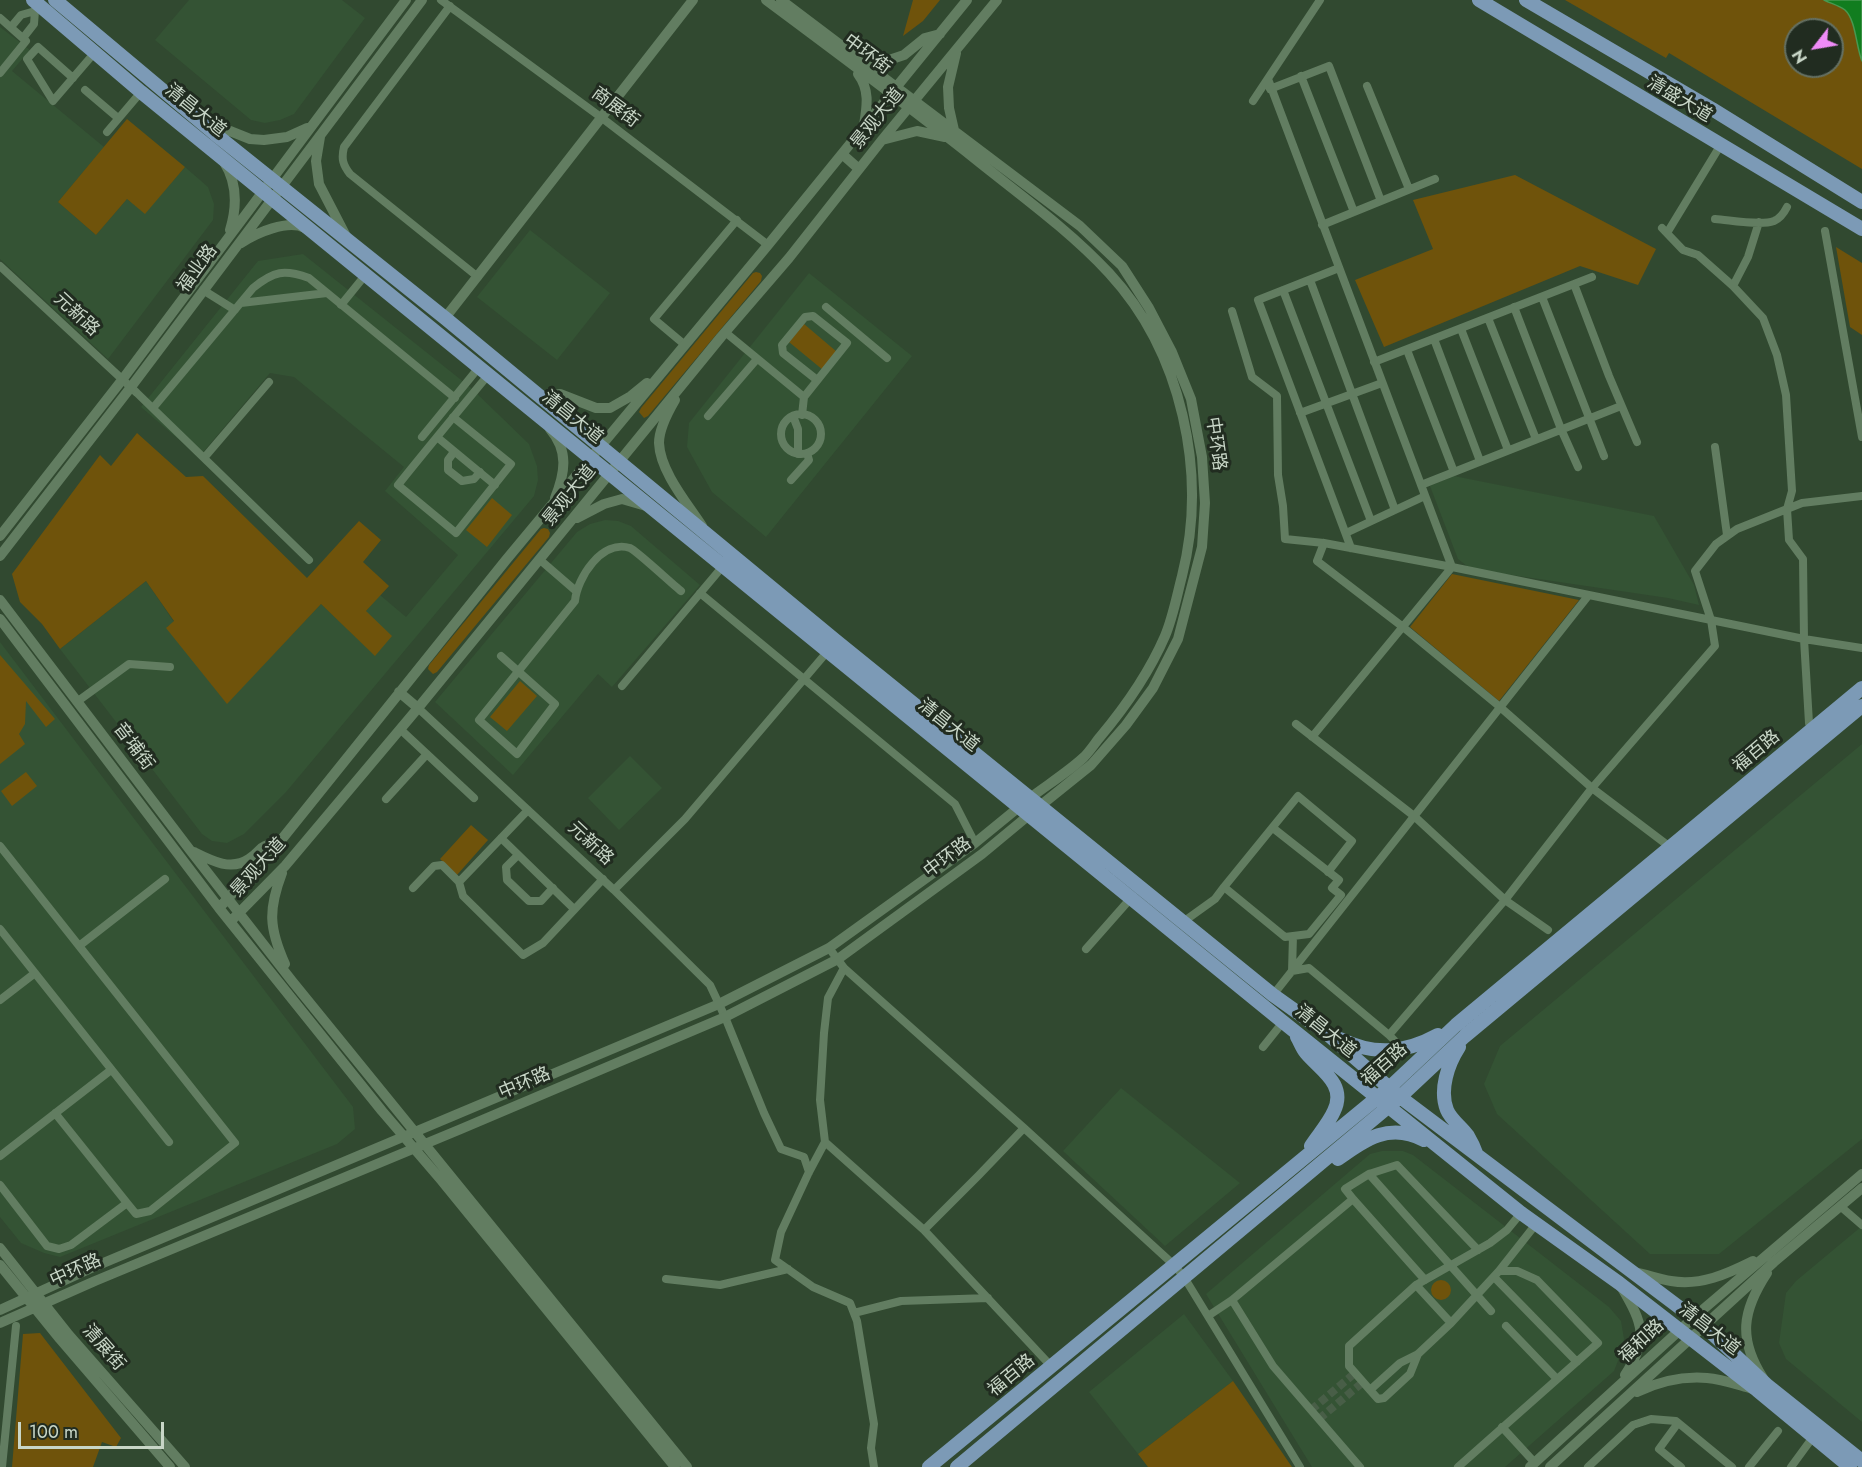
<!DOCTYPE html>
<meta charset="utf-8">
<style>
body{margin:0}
#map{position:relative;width:1862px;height:1467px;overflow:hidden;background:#314930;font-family:Jost,sans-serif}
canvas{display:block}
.north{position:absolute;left:1784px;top:18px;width:60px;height:60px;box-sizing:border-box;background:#212c20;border:2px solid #647063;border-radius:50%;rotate:239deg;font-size:16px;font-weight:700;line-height:24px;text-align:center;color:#c8d6c7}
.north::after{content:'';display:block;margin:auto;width:21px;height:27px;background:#ef8bf7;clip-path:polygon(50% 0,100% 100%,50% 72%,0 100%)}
.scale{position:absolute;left:18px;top:1422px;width:146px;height:27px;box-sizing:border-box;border:3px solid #c8d6c7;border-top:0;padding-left:8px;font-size:18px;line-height:21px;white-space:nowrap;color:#c8d6c7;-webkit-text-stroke:4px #212c20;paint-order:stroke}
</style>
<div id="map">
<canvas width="1862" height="1467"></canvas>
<div class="north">N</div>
<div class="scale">100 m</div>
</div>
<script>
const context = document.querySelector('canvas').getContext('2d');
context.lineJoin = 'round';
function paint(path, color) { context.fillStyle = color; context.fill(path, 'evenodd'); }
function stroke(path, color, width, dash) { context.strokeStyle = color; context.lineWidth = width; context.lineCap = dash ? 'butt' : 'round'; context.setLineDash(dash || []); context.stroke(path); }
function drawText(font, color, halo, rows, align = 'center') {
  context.font = font + ' Jost,"Noto Sans SC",sans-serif'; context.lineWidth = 6; context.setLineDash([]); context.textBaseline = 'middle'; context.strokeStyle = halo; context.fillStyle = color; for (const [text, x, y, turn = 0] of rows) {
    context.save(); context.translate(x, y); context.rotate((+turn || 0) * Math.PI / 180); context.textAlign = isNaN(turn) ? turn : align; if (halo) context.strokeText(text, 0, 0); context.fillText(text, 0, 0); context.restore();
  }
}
const built = new Path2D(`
 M189,0h153l23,18 -71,96 -14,6 -15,3 -14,-3 -96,-80z
 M0,27l30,23 -18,21 92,76 -46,55 38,33 31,-36 18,14 40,-46 23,20 6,17 -1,16 -105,139 -108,-100z
 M530,230l80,63 -53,67 -80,-63z
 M303,254l167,133 59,57 8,22 1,14 -4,16 -248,296 -42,42 -17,9 -15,-2 -10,-7 -142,-185 86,-68 28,41 -7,5 60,76 94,-99 54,51 -9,-44 14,-16 26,22 52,-62 -73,-64 19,-24 -110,-90 -24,-4 -71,84 -58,-50 117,-146z
 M809,273l103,83 -146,181 -54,-45 -25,-45 2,-24z
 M1454,476l200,40 40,69 5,20 -31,-7 -197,-29 -13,-10 -28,-73z
 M605,520l13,1 13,5 69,59 -88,102 -14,-13 -85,101 -78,-73 142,-170 13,-8z
 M0,642l353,465 2,22 -18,15 -277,113 -16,-4 -23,-10 -21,-26z
 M1862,744v395l-143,115h-69l-153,-140 -13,-30 16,-38z
 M630,756l32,32 -43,42 -31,-32z
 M1121,1088l119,95 -75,63 -102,-95z
 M1382,1151h21l10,4 196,152 12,14 3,18 -3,14 -7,18 -109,96h-193l-106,-173 164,-140z
 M1862,1226v196l-76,-63 -7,-16 7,-50 10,-12z
 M1184,1314l49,67 -95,73 -49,-62z`);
const green = new Path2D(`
 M913,0h27l-17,21 -20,15z
 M1565,0h297v169l-193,-116 -3,5zM1796,30h36v36h-36z
 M127,119l58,48 -40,47 -18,-15 -31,36 -38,-33z
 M1515,175l141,74 -18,36 -58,-19 -196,81 -29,-67 78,-31 -20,-49z
 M1836,247l26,16v72l-12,-8z
 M756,272l4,1 2,3 -1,5 -113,135 -4,2 -5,-6 2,-4 112,-135z
 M804,324l33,28 -14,18 -34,-28z
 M137,433l49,44 17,-1 104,102 52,-57 22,19 -18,22 26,24 -23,25 26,25 -17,20 -54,-52 -94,100 -61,-76 8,-7 -28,-40 -86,68 -18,-25 -22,-22 -8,-28 88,-119 11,11z
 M492,498l20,17 -25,32 -21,-17z
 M544,528l4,1 2,4 -1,4 -112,135 -4,2 -5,-5 1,-4 112,-136z
 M1452,574l127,26 -80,101 -89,-74z
 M0,655l55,64 -9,8 -20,-26 -1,23 -6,10 6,10 -25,20z
 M520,681l17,15 -30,35 -17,-14z
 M26,772l11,14 -25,20 -11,-15z
 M471,825l17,15 -31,35 -17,-16z
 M1431 1290a10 10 0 1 1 20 0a10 10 0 1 1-20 0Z
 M40,1333l81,105 -5,9 -14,-5 -9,25h-81l11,-133z
 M1233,1381l59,86h-144l-10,-13z`);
const water = new Path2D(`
 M1824,0h38v61c-6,-14 -6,-41 -17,-51 -7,-5 -13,-6 -21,-10z`);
const minorTunnel = new Path2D(`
 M1311,1410l44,-37
 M1319,1419l44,-37`);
const minor = new Path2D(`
 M441,0l161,118 166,127
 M450,6l-106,141c-3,12 -1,18 6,27l128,103
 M0,18l26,23 -26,32
 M11,27l10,-12 14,-4 5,-6
 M23,38l11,-14 1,-13
 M1301,76l53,136
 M73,78l-35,-31 -11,12 26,42 37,-43
 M1268,79l184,488 -140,170
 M1367,86l42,103
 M1270,89l59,-23 52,135
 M85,90l33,28
 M1253,101l67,-101
 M107,132l34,-40
 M1715,219c15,1 45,7 59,2 7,-3 10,-8 13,-14
 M1322,225l113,-46
 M1662,228l21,22 15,5 35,31 30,32 14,37 9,40 6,96 -5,18 2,31 14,19 1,80 5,84
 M1825,231l37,206
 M1667,233l53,-87
 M0,266l137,127 172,167
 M1339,268l-81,32 93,248
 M1310,280l85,230
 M1574,284l35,92 28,66
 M1733,286l15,-29 11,-35
 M203,290l32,20
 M1283,290l88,231
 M1542,297l62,159
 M241,303l86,-10
 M341,305l26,-32
 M826,307l61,51
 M1514,307l47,122 17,38
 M1232,311l20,66 25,19 1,79 5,31 2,33 39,4 128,24 352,72 58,9
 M1488,318l48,121
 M1461,329l47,121
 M725,332l79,65
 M1434,339l46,122
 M685,345l-31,-26 83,-99
 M1407,350l47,122
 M1374,362l218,-85
 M153,408l100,-120c21,-17 31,-19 56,-10l146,120
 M1300,413l82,-30
 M781 434a20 20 0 1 1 40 0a20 20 0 1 1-40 0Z
 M802,415l2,-18 43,-54 -34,-27 -8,1 -23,28 1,8 34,27
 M708,416l49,-57
 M793,416l5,13v25
 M453,417l58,47 -55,69 -58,-48c28,-35 57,-70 86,-105
 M422,437l58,-71
 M437,437l58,48
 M1715,447l12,88
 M454,452l-6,8v10l14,11 12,-2 6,-7
 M204,458l65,-76
 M791,480l18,-20 -2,-7
 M1421,485l200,-79
 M1346,533l79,-37
 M1324,543l-7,18 86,66 97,80 92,81 78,59
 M539,559l37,32
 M700,593l255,211 20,39
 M501,656l54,48 -38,50 -38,-34 96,-119c2,-23 27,-62 55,-53 7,3 42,36 51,43
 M622,686l101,-120
 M78,701l51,-37 41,3
 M418,708l196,182 96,95 15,32 39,96 17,36 23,8 5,15
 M1296,724l118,92 91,84 43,30
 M400,729l74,69
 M386,799l41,-45
 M528,810l-69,72 4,14 60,59 20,-12 60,-64
 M1273,828l66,52 -7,8 9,7 -32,39 -24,3 -61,-50 74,-91 54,45 -24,31
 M501,838l73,71
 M0,846l235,297 -85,68 -14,3 -9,-11 -56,42 -12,4 -12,-3 -47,-61
 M518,855l-12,12 1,13 22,21h12l12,-13
 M413,888l21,-22 8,-1 17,17
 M614,890l71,-71 142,-167
 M1183,922l32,-23 9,-12
 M0,929l169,213
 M1293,936l-1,35 17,-3 80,67
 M79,946l86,-67
 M829,948l15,20 180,160 150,137 10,12 116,190
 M1086,949l45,-51
 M844,968l-16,30 -4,35 -4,67 5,42 -16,30 -28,60 -6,28 38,27 37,16 7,18 17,103 -3,24 3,19
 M1273,995l315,-399
 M0,1000l35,-27
 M1263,1047l20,-25
 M1399,1050l1,-4 -11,-11 116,-135 87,-112 123,-142 -4,-26 -16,-49 21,-27 21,-15 65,-26 60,-7
 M55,1113l72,90
 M825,1142l99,88 55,-55 45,-47
 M0,1156l111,-86
 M1369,1174l122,137
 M1353,1199l-8,-10 24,-15 28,-9 81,85
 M1840,1206l22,19
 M924,1230l127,136
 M1499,1271l37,-47
 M1494,1277l83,85
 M666,1279l54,6 68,-16
 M1416,1285l35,38
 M1232,1300l41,66 87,101
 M854,1313l47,-12 87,-3
 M1208,1316l24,-16 121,-101 72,81
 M1506,1326l51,53
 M1370,1390l8,9 6,-1 26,-24 8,-20
 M1678,1423l-19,26 22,18
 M1502,1427l33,36
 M2,1467l14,-141
 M1458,1467l140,-124 -61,-63 -20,-9h-18l-48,52 -33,31 -18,9 -30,27 -21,-24v-20l67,-61 74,-42 17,-13 14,-17
 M1588,1467l45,-42 18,-6 25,2 56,46
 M1749,1467l29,-36
 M1791,1467l22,-30`);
const tertiary = new Path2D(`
 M766,0c70,52 140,104 208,158 46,37 95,72 135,115 73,79 99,200 73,303 -5,19 -9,41 -17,60 -16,37 -39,70 -65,101 -5,6 -10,14 -16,20 -16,15 -37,28 -54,41
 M781,0l299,226 42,40 27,42 23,44 19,47 11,58 3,46 -3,44 -24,92 -25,49 -27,37 -35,40 -51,41
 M858,56l31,4 15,-5 21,-17 15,-4
 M858,74c12,16 9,32 6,51
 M954,130l-5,-22 -1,-21 8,-34
 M215,134l15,-3 20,8 14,1 23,-3 20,-9
 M320,137l-4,24 3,23 29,56
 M882,140l35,-9 28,6
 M842,154l17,15
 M224,162c14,22 13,45 6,68
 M241,243c15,-10 47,-24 64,-15
 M445,318l248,-318
 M540,398l20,-4 36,14h14l21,-12 16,-13
 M675,400c-7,12 -16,29 -16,43 1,28 28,60 43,83
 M550,429c19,22 15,44 5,69
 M577,518l27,-14 18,-5 24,7
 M0,536l122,-156 284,-380
 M0,556l131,-169 291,-387
 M0,600l190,250 102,131 395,486
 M0,619l219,289 163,203 60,70 233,286
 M399,692l19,16
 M194,852c18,9 37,19 55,7 15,-10 8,-14 29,-15
 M282,873c-14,37 -13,55 3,91
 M219,908l59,-64 228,-284 262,-315 199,-245
 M230,922l55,-56 133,-158 303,-371 68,-79 93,-118 115,-140
 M0,1248l69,87 116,132
 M0,1265l60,74 110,128
 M1633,1272c13,2 25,7 38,9 30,5 56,-7 82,-20
 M1622,1288c21,36 27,50 3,87
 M0,1310l89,-41 630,-265 110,-56 146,-105 44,-36
 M0,1323l95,-42 366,-152 264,-112 113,-58 144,-105 47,-39
 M1763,1378c-25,-39 -21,-67 4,-105
 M1637,1392c21,-10 46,-16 70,-14 15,1 31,7 46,11
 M1530,1467l163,-149 169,-144
 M1550,1467l224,-205 88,-74`);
const primary = new Path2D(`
 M33,0l108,92 1142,930 238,191 98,70 138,107 93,77
 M55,0l160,134 230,184 391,323 305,247 132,107 52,37 75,65 304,229 64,60 94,75
 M1479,0l383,229
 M1526,0l186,109 150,93
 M1297,1037c3,5 5,11 9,16 14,17 41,31 28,58 -5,12 -16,24 -23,35
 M1340,1039c35,17 65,14 98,-4
 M1459,1047c-11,17 -20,43 -12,63 4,10 15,17 21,26 3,5 6,11 8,17
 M1338,1159c27,-20 52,-37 86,-19
 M929,1467l460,-379 67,-63 406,-337
 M957,1467l443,-370 65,-61 397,-330`);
const streetNames = [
 ["中环街",867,55,37],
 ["清盛大道",1679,100,31],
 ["商展街",615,108,37],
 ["清昌大道",195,111,39],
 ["景观大道",878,119,-51],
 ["福业路",198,269,-54],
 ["元新路",76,315,43],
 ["清昌大道",572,418,39],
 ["中环路",1215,444,82],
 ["景观大道",570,496,-51],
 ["清昌大道",948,726,39],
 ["音埔街",133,747,53],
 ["福百路",1757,752,-40],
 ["元新路",590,844,43],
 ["中环路",948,858,-37],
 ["景观大道",259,868,-48],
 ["清昌大道",1325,1032,39],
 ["福百路",1385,1065,-42],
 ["中环路",525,1084,-23],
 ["中环路",76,1271,-24],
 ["清昌大道",1709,1330,38],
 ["福和路",1642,1342,-43],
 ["清展街",103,1348,49],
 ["福百路",1012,1376,-40]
];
paint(built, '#345334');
paint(green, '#6f530b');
paint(water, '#117d1f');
stroke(water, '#489851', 1.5);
stroke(minorTunnel, '#485e47', 8, [8, 4]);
stroke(minor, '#627d61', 8);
stroke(tertiary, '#627d61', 10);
stroke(primary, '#7c9ab6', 14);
drawText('18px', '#c8d6c7', '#212c20', streetNames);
</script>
